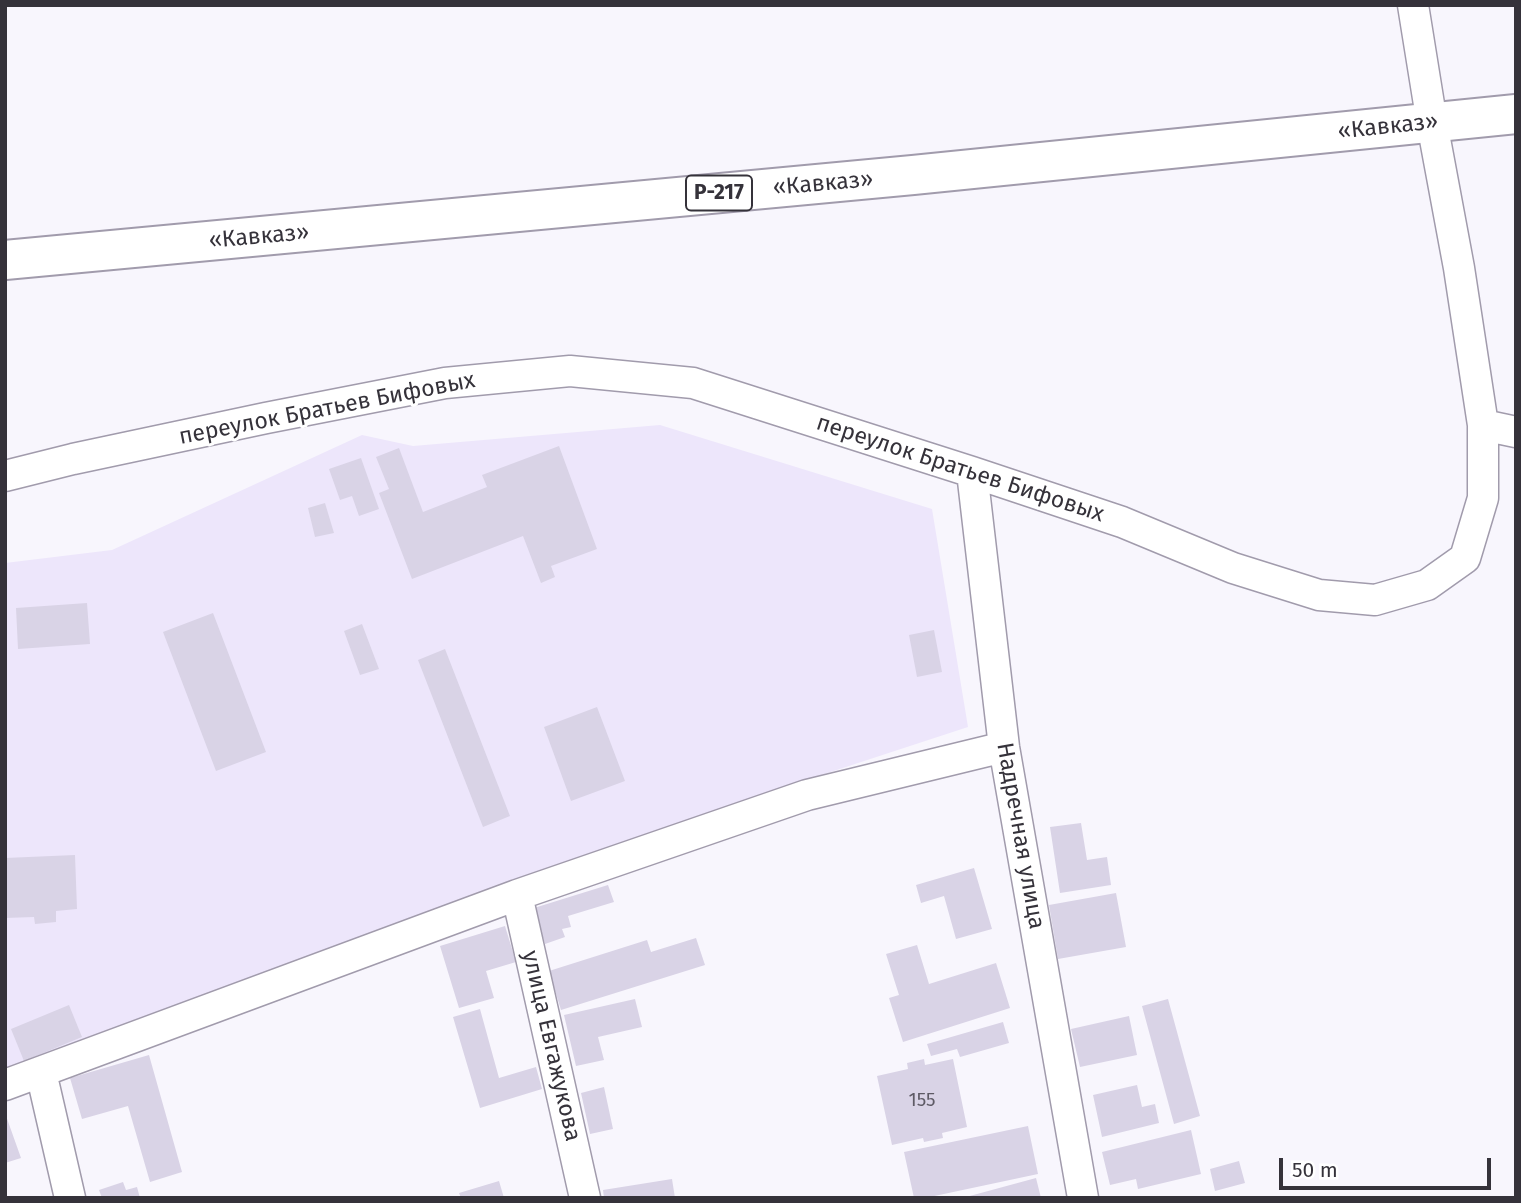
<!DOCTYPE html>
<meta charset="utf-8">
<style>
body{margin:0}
#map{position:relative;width:1521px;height:1203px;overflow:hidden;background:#f8f6fd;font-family:"Fira Sans",sans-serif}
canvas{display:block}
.frame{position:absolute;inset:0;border:7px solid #35323a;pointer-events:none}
.scale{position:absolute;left:1279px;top:1158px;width:212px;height:32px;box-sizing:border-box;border:4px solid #35323a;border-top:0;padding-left:9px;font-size:21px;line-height:24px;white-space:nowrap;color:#35323a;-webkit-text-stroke:5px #fff;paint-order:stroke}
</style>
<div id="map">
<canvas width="1521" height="1203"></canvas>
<div class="frame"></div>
<div class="scale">50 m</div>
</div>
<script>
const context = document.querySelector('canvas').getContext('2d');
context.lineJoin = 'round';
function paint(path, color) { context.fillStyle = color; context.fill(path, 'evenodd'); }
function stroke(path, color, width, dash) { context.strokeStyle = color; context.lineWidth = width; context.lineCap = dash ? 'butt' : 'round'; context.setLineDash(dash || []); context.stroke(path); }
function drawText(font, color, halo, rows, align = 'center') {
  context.font = font + ' "Fira Sans",sans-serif'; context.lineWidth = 6; context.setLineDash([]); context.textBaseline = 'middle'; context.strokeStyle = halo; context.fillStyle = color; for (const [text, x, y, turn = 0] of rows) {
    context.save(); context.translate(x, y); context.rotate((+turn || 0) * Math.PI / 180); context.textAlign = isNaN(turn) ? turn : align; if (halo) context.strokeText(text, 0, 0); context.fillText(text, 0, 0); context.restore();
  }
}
const built = new Path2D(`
 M660,425l272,84 36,218 -171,56 -792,296v-516l107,-13 250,-115 51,11z`);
const building = new Path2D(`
 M559,446l38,103 -46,17 4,11 -14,6 -18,-47 -111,43 -33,-86 10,-4 -13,-32 23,-9 24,64 64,-25 -5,-12z
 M361,458l18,51 -20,7 -7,-20 -12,4 -11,-31z
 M325,503l9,30 -19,4 -7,-29z
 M87,603l3,41 -72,5 -2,-41z
 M213,613l53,139 -50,19 -53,-139z
 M362,624l17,45 -19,6 -16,-44z
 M934,630l8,42 -25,5 -8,-42z
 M445,649l65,167 -27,11 -65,-167z
 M597,707l28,74 -54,20 -27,-74z
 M1081,823l6,37 20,-3 4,28 -51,8 -10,-66z
 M75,855l2,54 -21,2v11l-21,2 -1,-7 -29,1v-60z
 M974,868l18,61 -36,10 -12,-43 -23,7 -5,-18z
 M608,885l6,17 -46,14 3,11 -9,2 3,8 -20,7 -11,-36z
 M1116,893l10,54 -68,12 -9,-54z
 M505,926l11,36 -30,9 8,27 -35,10 -19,-62z
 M696,938l9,27 -144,45 -12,-39 98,-31 4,12z
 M917,945l12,39 67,-21 14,45 -107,34 -14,-44 10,-3 -13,-41z
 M635,999l7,28 -44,10 6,23 -28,6 -12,-51z
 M1168,999l32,117 -26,8 -32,-118z
 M69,1005l13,32 -58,24 -13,-32z
 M480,1009l19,69 37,-11 6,22 -62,19 -27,-91z
 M1129,1016l8,39 -57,12 -9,-38z
 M1003,1022l6,21 -49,14 -3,-8 -26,7 -4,-12z
 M149,1055l33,117 -32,10 -22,-76 -46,13 -12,-41z
 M924,1059l1,6 28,-6 14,68 -25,6 1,5 -19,4 -1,-4 -31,7 -15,-69 31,-7 -1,-6z
 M1137,1085l5,22 13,-3 4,19 -57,14 -9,-42z
 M604,1087l9,42 -23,5 -9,-41z
 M5,1113l16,45 -16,5z
 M1028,1126l10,48 -113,24h-11l-10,-46z
 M1191,1130l10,44 -63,15 -2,-10 -26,6 -8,-33z
 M1239,1161l6,22 -30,8 -5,-22z
 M1036,1178l5,20h-75v-1z
 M672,1179l3,19h-71l-1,-8z
 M499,1181l5,17h-43l-2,-5z
 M123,1182l3,8 11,-3 3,11h-38l-3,-8z`);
const street = new Path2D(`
 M1483,425l33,7
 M972,472l32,275 79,451
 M5,476l68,-17 193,-41 179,-35 125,-12 123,12 279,89 150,50 111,46 86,27 56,5 52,-15 38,-27 18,-60v-73l-24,-157 -27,-145 -19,-118
 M517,895l68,303
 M41,1072l29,126
 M5,1085l512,-190 290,-100 197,-48`);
const highway = new Path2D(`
 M5,260l908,-85 603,-61`);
const numberNames = [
 ["155",922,1101]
];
const shields = [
 [719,193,66]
];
const shieldNames = [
 ["Р-217",719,193]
];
const streetNames = [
 ["«Кавказ»",1388,127,-6],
 ["«Кавказ»",823,184,-5],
 ["«Кавказ»",259,237,-5],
 ["переулок Братьев Бифовых",327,409,-11],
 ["переулок Братьев Бифовых",960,469,18],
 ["Надречная улица",1020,836,80],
 ["улица Евгажукова",551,1046,77]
];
paint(built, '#ede6fb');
paint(building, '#d9d3e6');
stroke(street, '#a19bac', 33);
stroke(highway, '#a19bac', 42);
stroke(street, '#fff', 30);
stroke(highway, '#fff', 38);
drawText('19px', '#5e5a65', null, numberNames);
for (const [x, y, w] of shields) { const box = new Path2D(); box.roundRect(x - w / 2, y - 17.5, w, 35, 5); context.fillStyle = '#fff'; context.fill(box); stroke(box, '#35323a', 2); }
drawText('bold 21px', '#35323a', null, shieldNames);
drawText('23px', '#35323a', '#fff', streetNames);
</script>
